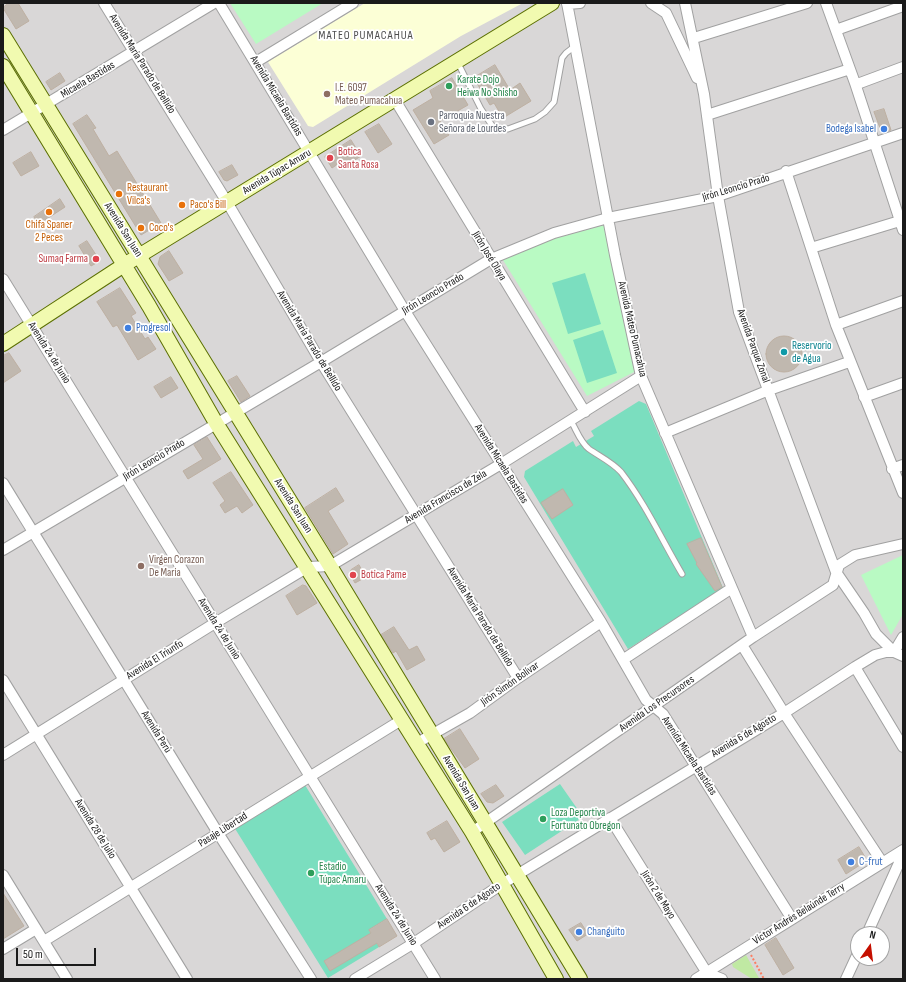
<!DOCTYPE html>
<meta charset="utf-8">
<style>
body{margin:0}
#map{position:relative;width:906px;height:982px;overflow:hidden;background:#ede9df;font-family:"Sofia Sans Condensed",sans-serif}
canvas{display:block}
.frame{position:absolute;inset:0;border:4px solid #1a1a1a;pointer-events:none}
.north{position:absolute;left:850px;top:926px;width:40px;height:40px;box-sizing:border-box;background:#fff;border:1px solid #a3a3a3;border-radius:50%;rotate:14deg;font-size:11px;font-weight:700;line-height:16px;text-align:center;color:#1a1a1a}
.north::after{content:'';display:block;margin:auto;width:14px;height:18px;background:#c50f00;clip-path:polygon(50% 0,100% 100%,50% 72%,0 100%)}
.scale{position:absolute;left:16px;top:948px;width:80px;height:18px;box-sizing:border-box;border:2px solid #1a1a1a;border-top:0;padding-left:5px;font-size:12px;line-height:14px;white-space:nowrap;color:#1a1a1a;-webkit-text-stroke:3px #fff;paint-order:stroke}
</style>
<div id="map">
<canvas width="906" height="982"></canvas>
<div class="frame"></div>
<div class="north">N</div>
<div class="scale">50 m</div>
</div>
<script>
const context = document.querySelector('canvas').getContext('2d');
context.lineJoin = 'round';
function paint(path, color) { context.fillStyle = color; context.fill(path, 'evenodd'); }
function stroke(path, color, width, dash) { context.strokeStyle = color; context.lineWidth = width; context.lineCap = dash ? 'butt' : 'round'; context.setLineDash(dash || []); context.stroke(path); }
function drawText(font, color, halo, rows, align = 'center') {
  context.font = font + ' "Sofia Sans Condensed",sans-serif'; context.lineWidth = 3.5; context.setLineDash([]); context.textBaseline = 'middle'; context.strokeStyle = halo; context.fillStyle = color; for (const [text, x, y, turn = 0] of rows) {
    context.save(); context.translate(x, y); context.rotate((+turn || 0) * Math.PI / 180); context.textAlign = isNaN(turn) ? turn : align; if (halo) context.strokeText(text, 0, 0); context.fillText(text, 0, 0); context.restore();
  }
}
const residential = new Path2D(`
 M3,3h900v976h-900zM858,934h24v24h-24z`);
const education = new Path2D(`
 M365,3h158l-62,33 -148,91 -5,-1 -40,-64z`);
const grass = new Path2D(`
 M746,955l13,23v1h-7l-19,-12 -1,-3z`);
const park = new Path2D(`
 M230,3h93l-67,41z
 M605,225l31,146 -49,25 -84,-136 42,-19z
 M903,555v59l-12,21 -30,-60z`);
const pitch = new Path2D(`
 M585,273l16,51 -33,10 -16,-51z
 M603,330l14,43 -30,10 -14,-43z
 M639,401l7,3 77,184 -95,61 -104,-172 1,-6 48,-30 3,6 18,-11 -3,-5z
 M560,784l23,33 -58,38 -23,-33z
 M305,785l82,134 -18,11 10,17 -51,31 -94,-151z`);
const building = new Path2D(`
 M9,3h9l11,18 -13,8 -13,-21z
 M495,65l15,25 10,-7 11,18 -28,17 -9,-15 -4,2 -15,-25 3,-2 -1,-2z
 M60,73l5,8 -14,9 -5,-8z
 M452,78l16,27 -28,16 9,14 -15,9 -21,-34 20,-12 -3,-7z
 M884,109l7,21 -6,2 -5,-4 -6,-16z
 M87,115l9,13 -3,1 16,27 8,-5 44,72 -20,12 -68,-111z
 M379,124l13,20 -14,9 -13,-21z
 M351,140l10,16 -14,9 -3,-5 -12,8 -7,-11z
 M31,152l8,14 -18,10 -8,-13z
 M232,165l6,10 -11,6 -3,-1 -5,-8z
 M60,199l5,8 -26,17 -5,-7z
 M87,241l13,20 -9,5 -12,-20z
 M169,251l14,22 -14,8 -11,-17 2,-7z
 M120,288l16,25 -5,3 14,23 3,-2 8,12 -18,11 -21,-35 -4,2 -16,-25z
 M766 354a18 18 0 1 1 36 0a18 18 0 1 1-36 0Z
 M9,353l12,18 -18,12v-27z
 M237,376l13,20 -9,6 -13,-21z
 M171,377l7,11 -17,10 -7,-11z
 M207,437l14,22 -33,20 -5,-8 20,-12 -9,-14z
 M231,472l22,33 -11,8 -5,-7 -12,7 -5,-8 5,-4 -12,-18z
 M336,488l8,13 -16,10 20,33 -15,10 -28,-46z
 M563,489l10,16 -21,14 -11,-16z
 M701,538l21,49 -7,4 -19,-27 1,-1 -10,-19z
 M359,565l7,12 -11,6 -5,-9 1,-4z
 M303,585l3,1 11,17 -20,12 -11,-19z
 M394,627l15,23 8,-4 8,14 -18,10 -11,-19 -3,2 -12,-18z
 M460,729l19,30 -14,9 -21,-29z
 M496,785l8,11 -11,7 -6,-1 -6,-8z
 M447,821l13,21 -16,10 -9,-14 -4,2 -4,-7z
 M859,847l6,10 -2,6 -17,11 -8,-14z
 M3,893l21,33 -21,13z
 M387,919l10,17 -18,11 -2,-4 -47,28 -6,-10 47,-28 -2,-3z
 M581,923l7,11 -11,7 -8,-11z
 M776,938l18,30 -11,7 -18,-30z`);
const path = new Path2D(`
 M751,955l13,24`);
const lane = new Path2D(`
 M458,63l23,46 12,18 15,2 27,-10 10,-7 9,-10 8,-44 4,-5 9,-7
 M571,421c5,8 9,21 18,28 10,7 23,13 32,23 24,31 41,68 61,102`);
const street = new Path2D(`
 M104,3l123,199 94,160 197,316
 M219,3l186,308 196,311 45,78 17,14 129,205
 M567,3l48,252 26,121 112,261
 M651,3l15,10 31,65
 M685,3l19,91 14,102 21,116 97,260 28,41 12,21 18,18 9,4
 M826,3l29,80 48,147
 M567,4l13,-1
 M836,30l67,-24
 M694,38l113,-35
 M256,62l97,-59
 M855,83h5l43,-16
 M395,100l190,312
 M707,115l143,-46
 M3,130l211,-127
 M786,171l50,154 67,168
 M811,248l92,-28
 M3,279l432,700
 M836,325l67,-24
 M864,397l39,-14
 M665,433l104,-43 80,-28
 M892,469l11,-4
 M3,483l215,350 93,146
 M3,550l318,-188 170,-103 63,-26 54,-15 110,-22 185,-63
 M742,645l42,68 98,149
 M894,652l9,-15
 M624,659l108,-71
 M855,667l48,80
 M3,680l184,299
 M417,743l53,-30 48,-35 83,-56
 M3,755l212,-132 93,-56 22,-1 171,-102 140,-88
 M610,818l97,155 15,6
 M472,832l281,-195 80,-52 6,-20 16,-10 48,-11
 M3,875l64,104
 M867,934l36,-80
 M44,941l359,-222
 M3,949l33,-20
 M355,979l59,-36 88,-59 282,-171 71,-46 20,-12 11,-3h8
 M696,979l207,-129
 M846,979l12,-26`);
const secondary = new Path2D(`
 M3,35l327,531 250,413
 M3,66l146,240 67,117 256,409 84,147
 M3,344l121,-79 428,-262`);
const markers = [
 [449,86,4,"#2e9e5b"],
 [327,94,4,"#8d6e63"],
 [431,122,4,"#6b7280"],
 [884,129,4,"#3f7fe0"],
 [330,158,4,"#e0444e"],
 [119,194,4,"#e8710a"],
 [182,205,4,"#e8710a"],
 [49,212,4,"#e8710a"],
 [141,228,4,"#e8710a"],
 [96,259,4,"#e0444e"],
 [128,328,4,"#3f7fe0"],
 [784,352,4,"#0f9aa8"],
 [141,566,4,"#8d6e63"],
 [353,575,4,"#e0444e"],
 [543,819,4,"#2e9e5b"],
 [851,862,4,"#3f7fe0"],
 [311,873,4,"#2e9e5b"],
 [579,932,4,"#3f7fe0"]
];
const streetNames = [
 ["Avenida María Parado de Bellido",142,64,58],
 ["Micaela Bastidas",88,80,-31],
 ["Avenida Micaela Bastidas",276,96,59],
 ["Avenida Túpac Amaru",277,172,-31],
 ["Jirón Leoncio Prado",736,188,-17],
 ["Avenida San Juan",123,230,58],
 ["Jirón José Olaya",489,256,59],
 ["Jirón Leoncio Prado",433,294,-31],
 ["Avenida Mateo Pumacahua",632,329,77],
 ["Avenida María Parado de Bellido",309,341,59],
 ["Avenida Parque Zonal",753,346,70],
 ["Avenida 24 de Junio",49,353,58],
 ["Jirón Leoncio Prado",154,460,-31],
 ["Avenida Micaela Bastidas",501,464,58],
 ["Avenida Francisco de Zela",446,497,-31],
 ["Avenida San Juan",293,506,58],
 ["Avenida María Parado de Bellido",480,617,58],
 ["Avenida 24 de Junio",219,629,58],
 ["Avenida El Triunfo",155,660,-32],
 ["Jirón Simón Bolívar",510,684,-35],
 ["Avenida Los Precursores",657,704,-35],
 ["Avenida Perú",156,732,58],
 ["Avenida 6 de Agosto",744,736,-31],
 ["Avenida Micaela Bastidas",689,756,57],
 ["Avenida San Juan",461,783,59],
 ["Avenida 28 de Julio",95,829,58],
 ["Pasaje Libertad",223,830,-32],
 ["Jirón 2 de Mayo",658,895,58],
 ["Avenida 6 de Agosto",469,906,-34],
 ["Víctor Andrés Belaúnde Terry",799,914,-32],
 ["Avenida 24 de Junio",396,915,58]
];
const leisureNames = [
 ["Karate Dojo",457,80],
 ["Heiwa No Shisho",457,93],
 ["Loza Deportiva",551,813],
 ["Fortunato Obregon",551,826],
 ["Estadio",319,867],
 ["Túpac Amaru",319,880]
];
const educationNames = [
 ["I.E. 6097",335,88],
 ["Mateo Pumacahua",335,101],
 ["Virgen Corazon",149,560],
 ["De Maria",149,573]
];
const worshipNames = [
 ["Parroquia Nuestra",439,116],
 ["Señora de Lourdes",439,129]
];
const shopNames = [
 ["Bodega Isabel",876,129,"right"],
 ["Progresol",136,328],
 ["C-frut",859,862],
 ["Changuito",587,932]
];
const healthNames = [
 ["Botica",338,152],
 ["Santa Rosa",338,165],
 ["Sumaq Farma",88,259,"right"],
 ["Botica Pame",361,575]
];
const foodNames = [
 ["Restaurant",127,188],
 ["Vilca's",127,201],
 ["Paco's Bill",190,205],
 ["Chifa Spaner",49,225,"center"],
 ["2 Peces",49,238,"center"],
 ["Coco's",149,228]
];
const cultureNames = [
 ["Reservorio",792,346],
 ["de Agua",792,359]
];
const neighbourhoodNames = [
 ["MATEO PUMACAHUA",366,36]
];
paint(residential, '#d9d7d7');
paint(education, '#fcffd6');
paint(grass, '#c0e9a3');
paint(park, '#b9fac3');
paint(pitch, '#7bdebf');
paint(building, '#c0b8af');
stroke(building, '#beb0a2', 1);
stroke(lane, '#a1a1a1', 7);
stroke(street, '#a1a1a1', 12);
stroke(secondary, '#5c7003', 16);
stroke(path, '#fc7d61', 2, [2, 2]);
stroke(lane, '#fff', 5);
stroke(street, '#fff', 10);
stroke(secondary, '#f1fab0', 14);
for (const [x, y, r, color] of markers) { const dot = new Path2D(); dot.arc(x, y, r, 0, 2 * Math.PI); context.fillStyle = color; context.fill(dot); stroke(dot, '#fff', 1.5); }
drawText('11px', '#1a1a1a', '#fff', streetNames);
drawText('11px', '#27864d', '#fff', leisureNames, 'left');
drawText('11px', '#785e54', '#fff', educationNames, 'left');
drawText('11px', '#5b616d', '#fff', worshipNames, 'left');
drawText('11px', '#366cbe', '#fff', shopNames, 'left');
drawText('11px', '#be3a42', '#fff', healthNames, 'left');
drawText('11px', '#c56008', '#fff', foodNames, 'left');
drawText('11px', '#0d838f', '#fff', cultureNames, 'left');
context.letterSpacing = '1px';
drawText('12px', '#4d4d4d', '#fff', neighbourhoodNames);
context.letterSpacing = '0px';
</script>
